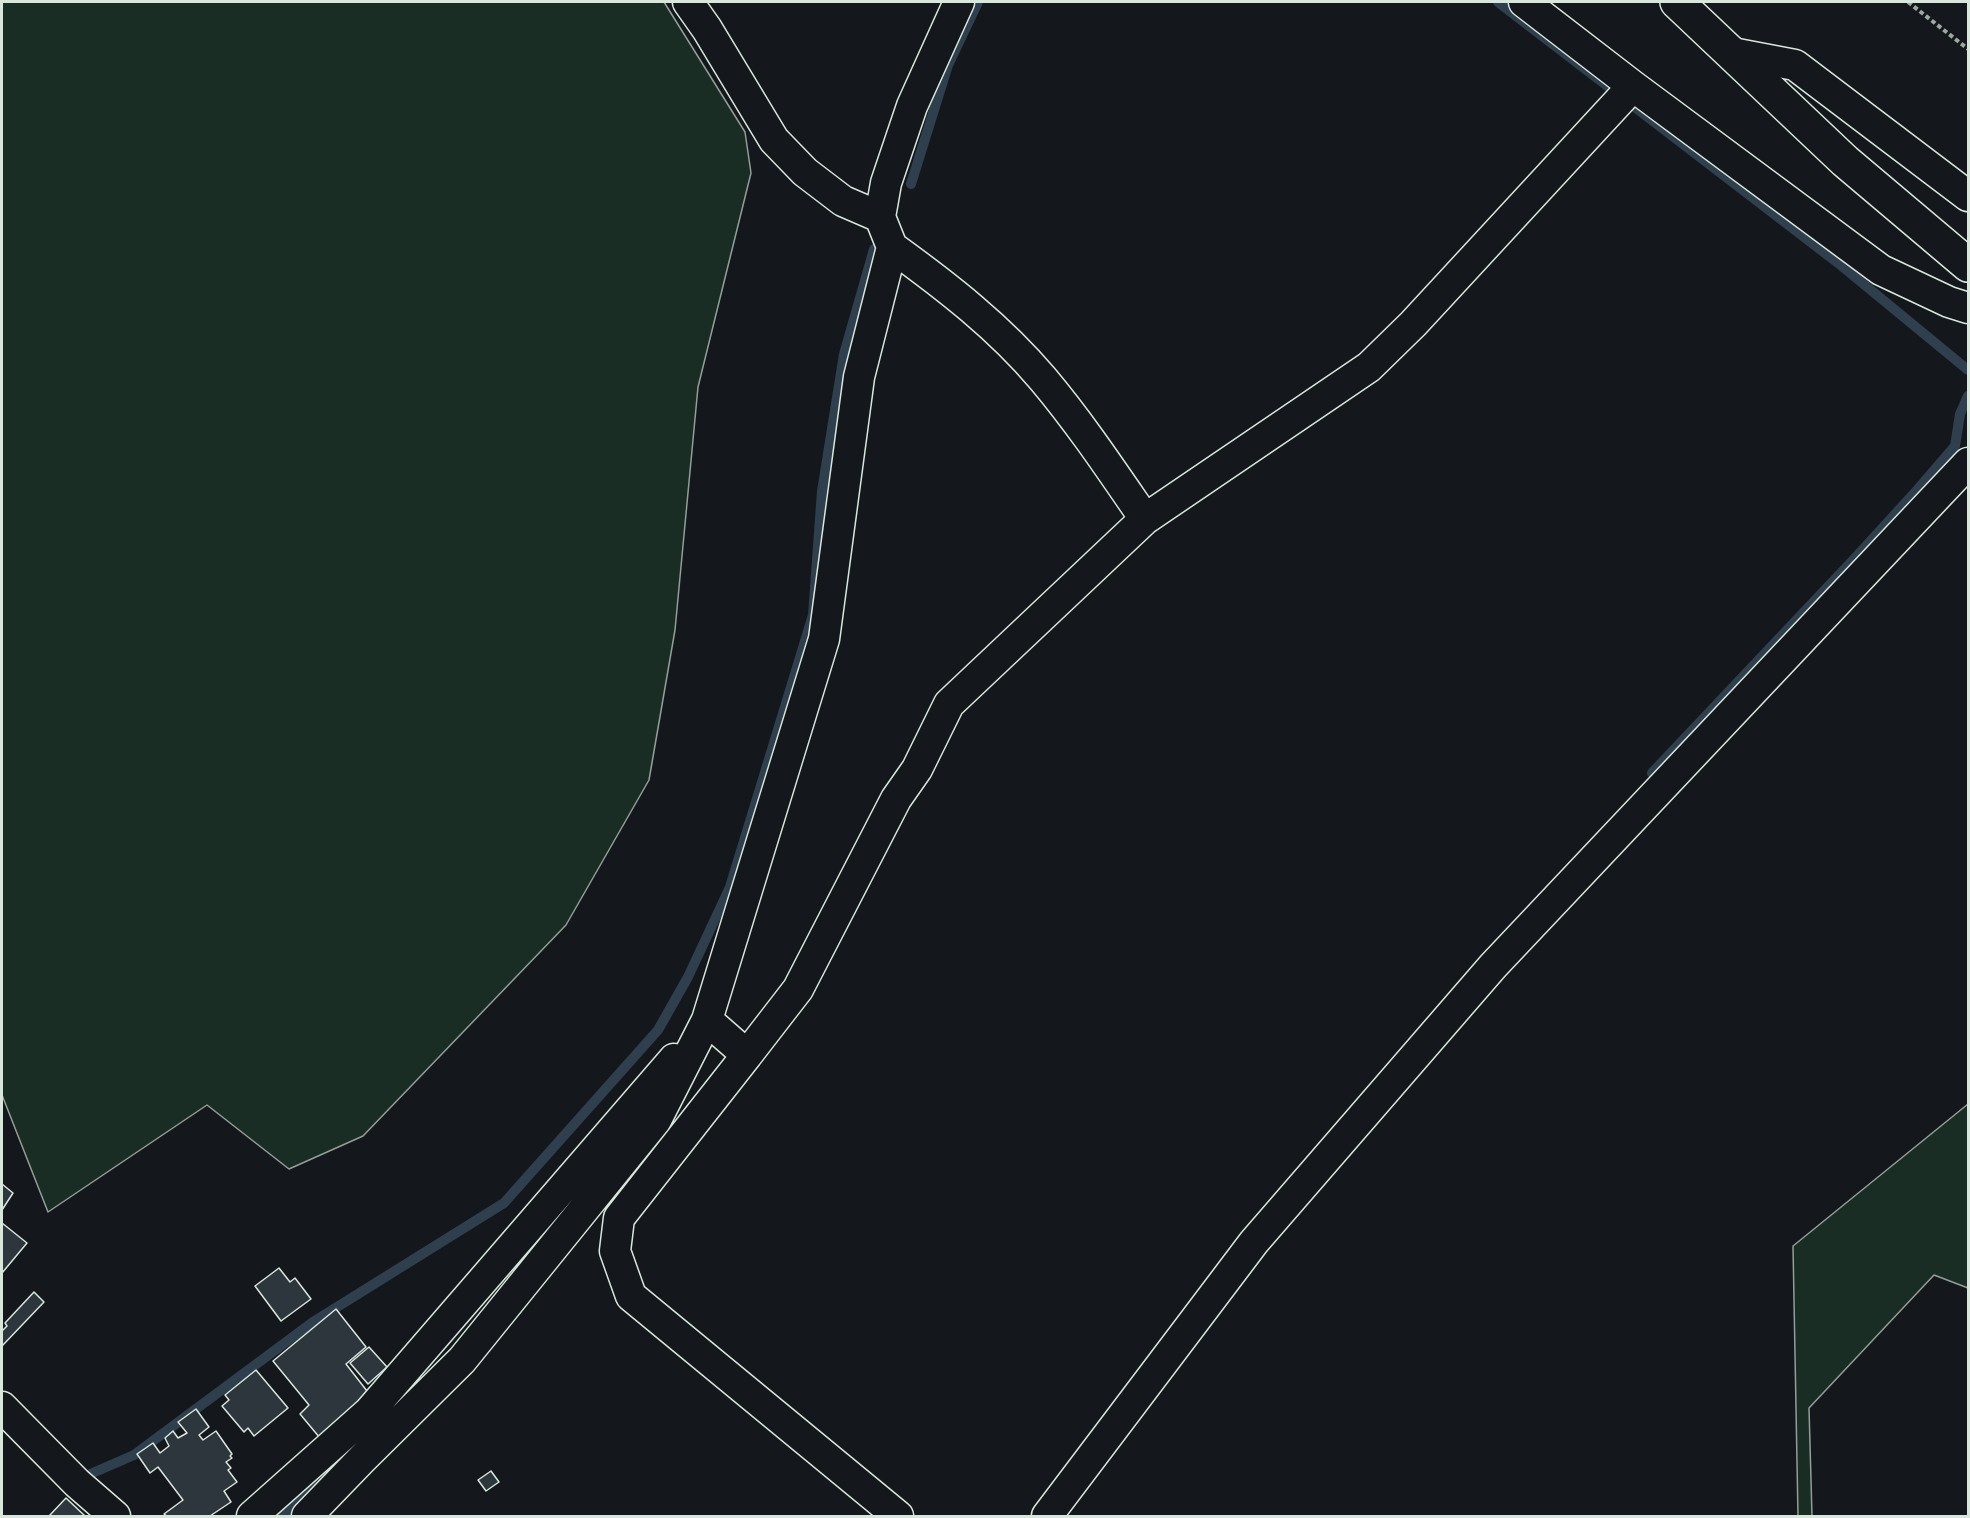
<!DOCTYPE html>
<style>
body{margin:0}
#map{position:relative;width:1970px;height:1518px;overflow:hidden;background:#14181c;font-family:"Roboto Condensed",sans-serif}
canvas{display:block}
.frame{position:absolute;inset:0;border:3px solid #d8e6dc;pointer-events:none}
</style>
<div id="map">
<canvas width="1970" height="1518"></canvas>
<div class="frame"></div>
</div>
<script>
const context = document.querySelector('canvas').getContext('2d');
context.lineJoin = 'round';
function paint(path, color) { context.fillStyle = color; context.fill(path, 'evenodd'); }
function stroke(path, color, width, dash) { context.strokeStyle = color; context.lineWidth = width; context.lineCap = dash ? 'butt' : 'round'; context.setLineDash(dash || []); context.stroke(path); }
const green = new Path2D(`
 M2,2h662l81,130 6,41 -53,214 -23,243 -26,150 -83,145 -203,211 -74,33 -82,-64 -159,107 -46,-117z
 M1968,1104v184l-34,-13 -125,133 3,108h-14l-5,-270z`);
const stream = new Path2D(`
 M1498,2l340,261 130,107
 M911,184l37,-119 30,-63
 M1652,773l205,-217 61,-67 37,-43 5,-32 8,-18
 M88,1475l46,-20 179,-133 191,-119 154,-173 30,-53 42,-90 83,-272 9,-124 22,-137 30,-105
 M283,1516l74,-73`);
const building = new Path2D(`
 M2,1184l11,9 -11,17z
 M2,1223l25,20 -25,30z
 M279,1268l11,14 5,-4 16,21 -30,22 -26,-35z
 M34,1292l10,10 -42,44v-15l5,-5 -2,-3z
 M336,1309l30,38 -20,17 21,27 -21,25 -26,22 -20,-24 9,-9 -36,-44z
 M369,1347l18,20 -19,17 -18,-21z
 M256,1370l32,38 -34,28 -6,-8 -4,4 -22,-26 7,-6 -4,-5z
 M196,1409l13,18 -10,8 4,5 13,-9 16,23 -2,2 2,2 -6,4 5,6 -3,2 9,12 -13,9 7,11 -21,14h-43l-3,-2 19,-14 -25,-33 -8,6 -13,-19 16,-11 7,10 9,-7 -4,-8 8,-7 5,7 9,-5 -9,-11z
 M491,1471l8,11 -13,9 -8,-11z
 M66,1498l19,18h-36z`);
const path = new Path2D(`
 M1908,2l60,47`);
const street = new Path2D(`
 M688,2l19,27 67,111 31,32 38,29 37,16
 M1524,2l109,84 248,184 68,32 19,6
 M1732,53l63,12 173,131
 M892,247c54,39 107,80 151,132 37,44 69,92 102,140
 M707,1020l40,35 -128,163 -4,33 16,45 267,220
 M747,1055l51,-66 98,-190 21,-30 32,-65 196,-185 224,-152 44,-43 220,-238
 M2,1407l75,76 38,33
 M252,1516l117,-104 305,-353
 M307,1516l55,-57 100,-99 194,-240 51,-100 117,-381 35,-262 33,-130 -12,-30 6,-34 26,-77 47,-104
 M1047,1516l207,-274 239,-276 475,-503`);
const secondary = new Path2D(`
 M1677,2l168,159 123,104`);
paint(green, '#1a2d24');
stroke(green, '#939e99', 1.5);
stroke(stream, '#2f3f4d', 10);
paint(building, '#2c363c');
stroke(building, '#d8e6dc', 1.5);
stroke(street, '#d8e6dc', 33);
stroke(secondary, '#d8e6dc', 36);
stroke(path, '#9da8a2', 4, [4.5, 3]);
stroke(street, '#14181c', 30);
stroke(secondary, '#14181c', 33);
</script>
